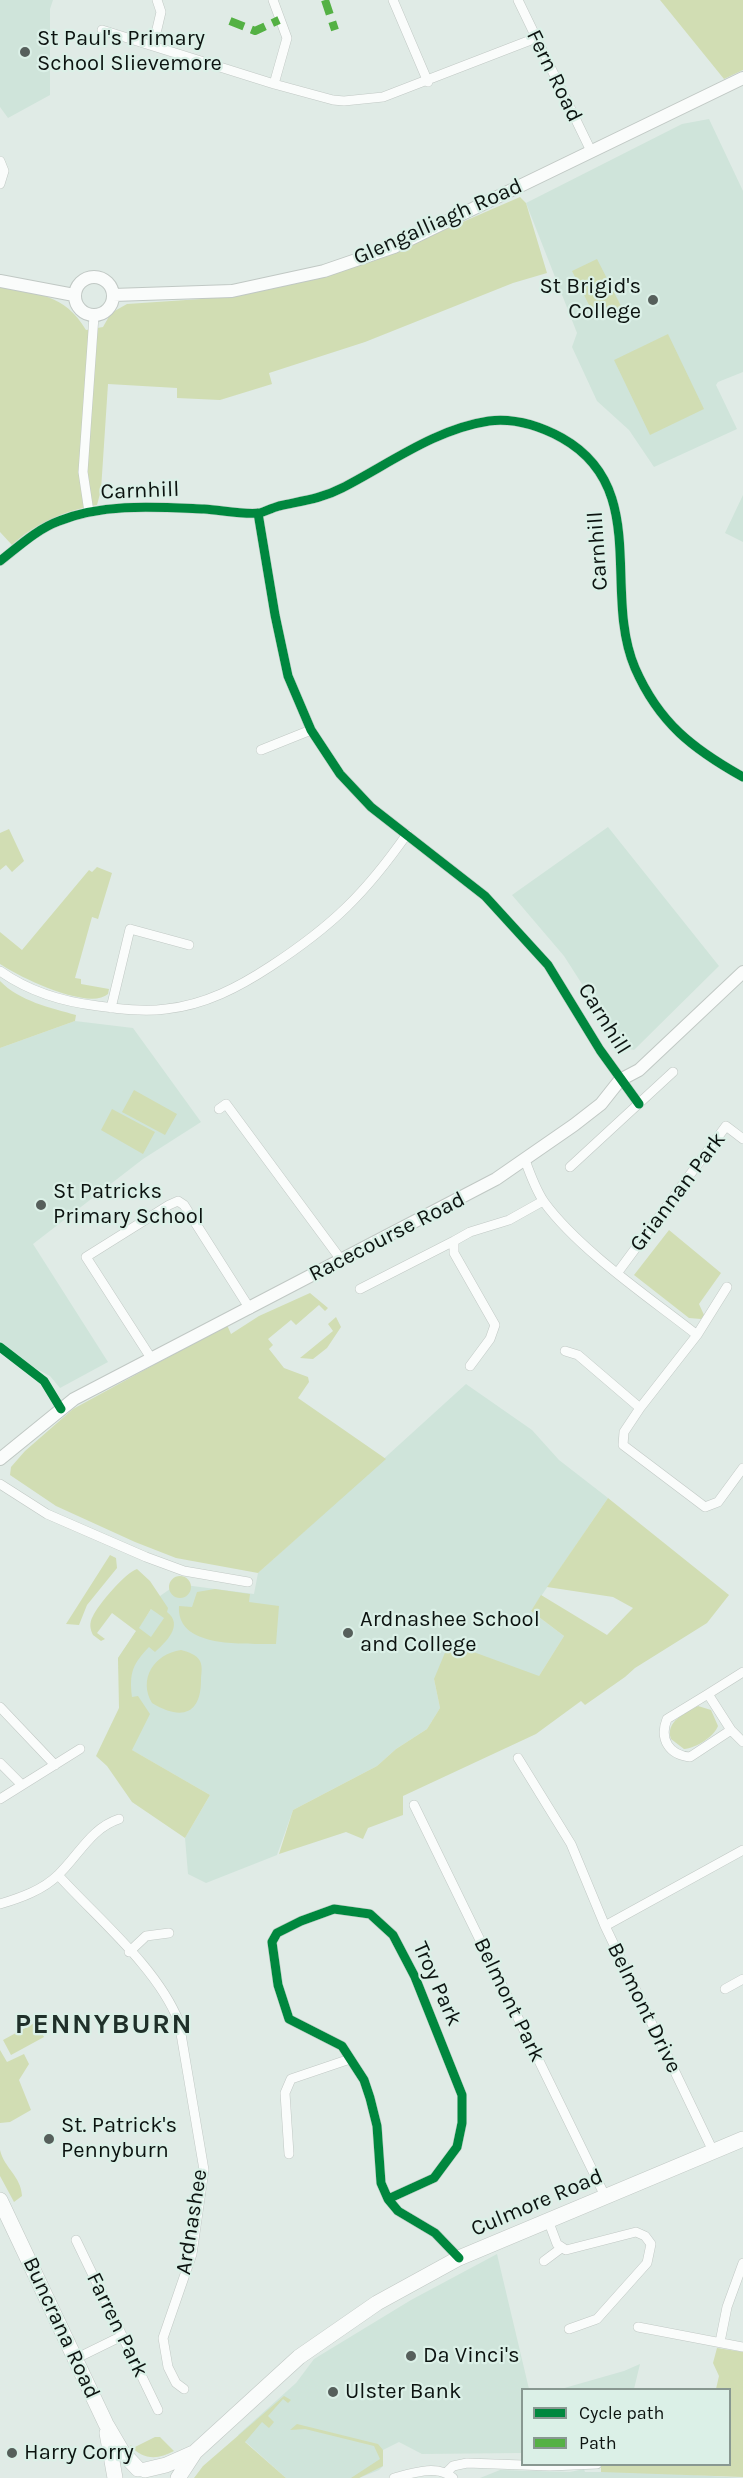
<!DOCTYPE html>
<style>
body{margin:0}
#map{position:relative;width:743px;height:2478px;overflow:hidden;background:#e0ebe6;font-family:Karla,sans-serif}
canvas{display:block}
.legend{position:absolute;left:521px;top:2388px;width:210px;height:78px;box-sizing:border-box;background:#dbf0e7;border:2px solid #889891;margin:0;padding:8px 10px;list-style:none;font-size:18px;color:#0c1310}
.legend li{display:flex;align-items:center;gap:12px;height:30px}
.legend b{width:30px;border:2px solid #889891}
</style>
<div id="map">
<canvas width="743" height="2478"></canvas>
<ul class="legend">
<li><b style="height:8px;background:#00873e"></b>Cycle path</li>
<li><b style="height:8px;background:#54b144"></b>Path</li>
</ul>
</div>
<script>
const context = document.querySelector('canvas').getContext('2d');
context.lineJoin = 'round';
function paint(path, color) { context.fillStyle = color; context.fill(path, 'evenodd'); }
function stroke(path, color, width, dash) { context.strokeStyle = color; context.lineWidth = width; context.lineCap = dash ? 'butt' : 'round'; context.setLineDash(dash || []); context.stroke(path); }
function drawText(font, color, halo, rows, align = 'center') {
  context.font = font + ' Karla,sans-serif'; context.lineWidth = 4.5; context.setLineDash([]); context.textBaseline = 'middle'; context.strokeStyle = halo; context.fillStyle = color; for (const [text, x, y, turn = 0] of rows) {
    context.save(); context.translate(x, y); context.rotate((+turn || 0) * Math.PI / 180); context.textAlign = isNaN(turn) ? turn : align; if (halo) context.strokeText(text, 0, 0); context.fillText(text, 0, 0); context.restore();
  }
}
const built = new Path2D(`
 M0,0h53l-3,9v86l-42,23 -8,-11z
 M709,119l34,72v181l-25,10 -2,3 21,44 -83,38 -25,-37 -32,-29 -25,-54 5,-14 -51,-130 156,-79z
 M743,495v47l-18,-9z
 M608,827l111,139 -85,84 -11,-2 -59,-92 -52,-61z
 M75,1021l58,7 68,94 -58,37 -110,85 75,118 -48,26 -10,-12 -19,-10 -31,-25v-293z
 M466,1384l66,46 27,30 49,38 -77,113 33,25 -25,40 -105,3 6,29 -13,21 -31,20 -19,17 -84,44 -16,45 -71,28 -18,-9 -3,-36 25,-43 -87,-50 -5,-87 42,-62 17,-12 77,10 4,-21z
 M497,2254l32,135 -7,1v63l-100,1 -23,-12 -16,8v16l-4,4 -20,8h-73l-48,-43 58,-52 18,-24 97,-59z
 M640,2364l-6,25h-73l63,-18z
 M584,2469l1,3h60l98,6h-263l20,-8 70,2z`);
const green = new Path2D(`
 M660,0h83v70l-19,9z
 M520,197l6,6 21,70 -34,10 -148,59 -96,31 3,11 -52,16 -43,-2v-10l-69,-4 -7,106 -4,15c-30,5 -62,18 -85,40l-12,-13v-246c38,9 64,7 86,44l17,-3 8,-14 16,-9 74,-5 188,-45z
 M597,259l24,47 -25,13 -24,-48z
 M668,334l36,75 -54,26 -36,-75z
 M9,829l15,32 -12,11 -6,-7 -6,5v-37z
 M97,867l15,6 -14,46 -6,-2 -17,61 6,1v5l28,5 -1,5c-19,17 -89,-17 -108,-30v-32l22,18 67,-80 3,2z
 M0,981c19,20 51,27 76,34l-1,6 -75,27z
 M134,1090l43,24 -12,21 -43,-23z
 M112,1109l43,23 -12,22 -42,-24z
 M669,1230l52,43 -22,31 5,11 -3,4 -12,-1 -55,-43z
 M310,1293l18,15 -3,3 -6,-6 -23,20 -5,-5 -23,19 5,6 -4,4 15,19 24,9 1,5 -11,16 88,61 -128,114 -82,-15 -41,-16 -79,-36 -46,-31 1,-8 14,-16 48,-42 154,-84 4,9 28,-18z
 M336,1317l5,10 -14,21 -14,11 -13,-1 33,-27 -5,-7z
 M608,1498l121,97 -22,28 -72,45 -10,9 -40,28 -4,-4 -45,33 -133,62v19l-35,13 -5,11 -17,-7 -67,22 14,-44 84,-44 19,-17 31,-20 13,-21 -6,-29 15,-36 90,33 25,-40 -33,-25 10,-16 66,40 24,-25 2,-2 -20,-11 -66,-10z
 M110,1555l6,3 1,10 -30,37 -8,20 -13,-1z
 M137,1569l13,12 18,27 -1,4c17,13 -1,30 -12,40l-6,-5c-16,17 -20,25 -17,50l6,-1 12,18 -18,36 78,45 -25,43 -53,-36 -25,-36 -11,-10 23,-48 -1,-50 18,-27 -24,-18 -15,20 8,6 -4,2 -8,-6c-3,-6 -4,-12 0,-19 5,-11 33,-44 44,-47zM151,1609l13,9 -13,19 -12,-9z
 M169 1587a11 11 0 1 1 22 0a11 11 0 1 1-22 0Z
 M215,1589l35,5 -1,8 30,4 -3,38c-28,-1 -100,6 -97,-38l13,1 5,-15z
 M181,1650c7,2 15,4 19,11 3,6 1,13 1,19 0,36 -21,40 -49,23 -14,-24 2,-49 29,-53z
 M698,1706l13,4 7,16c-4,11 -22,22 -34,23l-13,-10c-6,-18 15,-26 27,-33z
 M36,2022l8,15 -33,18 -8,-15z
 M0,2050l7,12 17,-8 5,10 -10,16 12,30 -21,12 -10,1z
 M0,2150c4,18 21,26 22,46l-8,6 -14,-26z
 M717,2348l26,4v125l-142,-5v-7l129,-1v-74l-14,-1 3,-13 -6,-13z
 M284,2396l7,4 -3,3 -5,-4 -15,17 6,6 -5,6 -7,-6 -17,20 41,36h-92l9,-12z
 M297,2424l81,20 5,6v16l-24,12h-8l29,-19 -6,-13 -69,-17 -15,1z
 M155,2437h5l14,14c-16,9 -32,9 -44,-6l5,2z`);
const minor = new Path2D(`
 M273,0l14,38 -13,46
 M393,0l35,82
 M518,0l73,151
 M102,30l172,54 59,16 11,1 39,-4 153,-59
 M153,46l8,-34 -4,-12
 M0,161l4,10 -4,13
 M89,512l-6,-40 11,-156
 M258,513l17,102 13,61 23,54 29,44 31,33 114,89 63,69 52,85 39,54
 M0,561c18,-14 37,-32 59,-40 45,-18 97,-14 145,-12 17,1 39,6 56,4 6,-2 12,-5 19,-7 22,-5 42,-7 63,-18 47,-24 93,-59 147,-67 25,-3 51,5 73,17 89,50 40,153 73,230 24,55 58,81 108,109
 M261,750l50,-20
 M0,971c28,20 64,31 98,35 22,3 46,6 68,3 39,-4 73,-22 105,-43 61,-40 94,-72 136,-132
 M111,1008l19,-79 59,16
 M219,1109l7,-5 116,157
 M525,1160c5,14 11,30 19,42 35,48 106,96 153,133
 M570,1167l103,-95
 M618,1272l108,-146 17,13
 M360,1289l94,-48
 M565,1351l13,4 62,53 57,-73 30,-48
 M151,1358l-65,-101 83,-52 9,-4 6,4 66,104
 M470,1366l20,-27 5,-14 -41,-72v-12l16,-9 39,-12 34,-19
 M640,1408l-16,24 -1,13 82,62 13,-5 25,-34
 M0,1484l47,30 99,43 38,14 64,11
 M743,1672l-35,22 23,36 12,12
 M708,1694l-41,25c-8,20 2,36 23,38l41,-27
 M0,1707l55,58
 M518,1758l53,86 34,82 108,225
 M0,1763l22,22
 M0,1799l80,-50
 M414,1805l191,391
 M58,1875c40,44 99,92 121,147l25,148 -12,84 -29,84 5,29 8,16 8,6
 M0,1904c20,-6 43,-14 58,-29 21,-20 33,-47 61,-56
 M605,1926l138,-76
 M129,1952l17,-16 23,-3
 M725,1989l18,-10
 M289,2154l-4,-61 6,-14 59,-20
 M388,2199l46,-21 23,-31 5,-24v-28l-47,-118 -22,-42 -23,-21 -36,-5 -33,12 -24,12 -5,9 6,43 11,34 53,27 22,34 6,18 7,28 4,57 7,16 10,12 37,22 24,25
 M548,2220l9,24 9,6 70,-18 9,4 6,8 -4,19 -50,56 -28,10
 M76,2240l82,170
 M544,2261l16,-12
 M638,2327l105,20
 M720,2342l7,-35 16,-44
 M77,2358l45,-22
 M446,2473l7,-7 14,-3 83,3 47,-2
 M394,2478c18,-5 44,-14 59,0`);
const secondary = new Path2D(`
 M75 296a19 19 0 1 1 38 0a19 19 0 1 1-38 0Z
 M0,281l74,14
 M113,295l119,-4 92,-20 70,-24 349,-169
 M0,1459l74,-60 422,-220 78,-54 27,-21 19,-24 19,-10 104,-98`);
const trunk = new Path2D(`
 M0,2200l106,224 17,29 15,16
 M107,2433l8,45
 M145,2470l21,-5 27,-12
 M178,2478l17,-26 104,-95 78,-54 82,-45 284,-119`);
const quiet = new Path2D(`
 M325,0l10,30
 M230,21l25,10 24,-11`);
const cycleway = new Path2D(`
 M258,513l17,102 13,61 23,54 29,44 31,33 114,89 63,69 52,85 39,54
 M0,561c18,-14 37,-32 59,-40 45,-18 97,-14 145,-12 17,1 39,6 56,4 6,-2 12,-5 19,-7 22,-5 42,-7 63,-18 47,-24 93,-59 147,-67 25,-3 51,5 73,17 89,50 40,153 73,230 24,55 58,81 108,109
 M0,1347l44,34 17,28
 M388,2199l46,-21 23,-31 5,-24v-28l-47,-118 -22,-42 -23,-21 -36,-5 -33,12 -24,12 -5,9 6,43 11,34 53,27 22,34 6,18 7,28 4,57 7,16 10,12 37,22 24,25`);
const markers = [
 [25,52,6,"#565f5b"],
 [653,300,6,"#565f5b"],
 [41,1205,6,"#565f5b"],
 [348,1633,6,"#565f5b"],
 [49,2139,6,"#565f5b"],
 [411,2356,6,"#565f5b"],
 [333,2392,6,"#565f5b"],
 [12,2453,6,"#565f5b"]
];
const poiNames = [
 ["St Paul's Primary",37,39],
 ["School Slievemore",37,64],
 ["St Brigid's",641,287,"right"],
 ["College",641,312,"right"],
 ["St Patricks",53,1192],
 ["Primary School",53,1217],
 ["Ardnashee School",360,1620],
 ["and College",360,1645],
 ["St. Patrick's",61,2126],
 ["Pennyburn",61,2151],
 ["Da Vinci's",423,2356],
 ["Ulster Bank",345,2392],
 ["Harry Corry",24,2453]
];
const streetNames = [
 ["Fern Road",554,76,64],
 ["Glengalliagh Road",438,222,-24],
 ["Carnhill",140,491,-2],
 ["Carnhill",598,551,-94],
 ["Carnhill",604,1019,58],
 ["Griannan Park",678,1192,-53],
 ["Racecourse Road",387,1237,-27],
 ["Troy Park",437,1984,66],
 ["Belmont Park",509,2000,64],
 ["Belmont Drive",644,2008,64],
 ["Culmore Road",537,2203,-23],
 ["Ardnashee",192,2222,-81],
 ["Farren Park",117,2325,64],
 ["Buncrana Road",61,2328,65]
];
const districtNames = [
 ["PENNYBURN",104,2025]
];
paint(built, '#cfe4da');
paint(green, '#d1ddb3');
stroke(minor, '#c0c8c4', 10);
stroke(secondary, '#c0c8c4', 14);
stroke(trunk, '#c0c8c4', 16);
stroke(minor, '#fafcfb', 9);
stroke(secondary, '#fafcfb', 12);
stroke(trunk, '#fafcfb', 15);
stroke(quiet, '#54b144', 8, [15, 8]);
stroke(cycleway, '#00873e', 9);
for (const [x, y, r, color] of markers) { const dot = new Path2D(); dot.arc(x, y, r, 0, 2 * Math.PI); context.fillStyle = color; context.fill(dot); stroke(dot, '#dbf0e7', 2); }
drawText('22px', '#0c1310', '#dbf0e7', poiNames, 'left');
drawText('22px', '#0c1310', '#dbf0e7', streetNames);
context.letterSpacing = '1.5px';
drawText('bold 28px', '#20302a', '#dbf0e7', districtNames);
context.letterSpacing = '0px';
</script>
